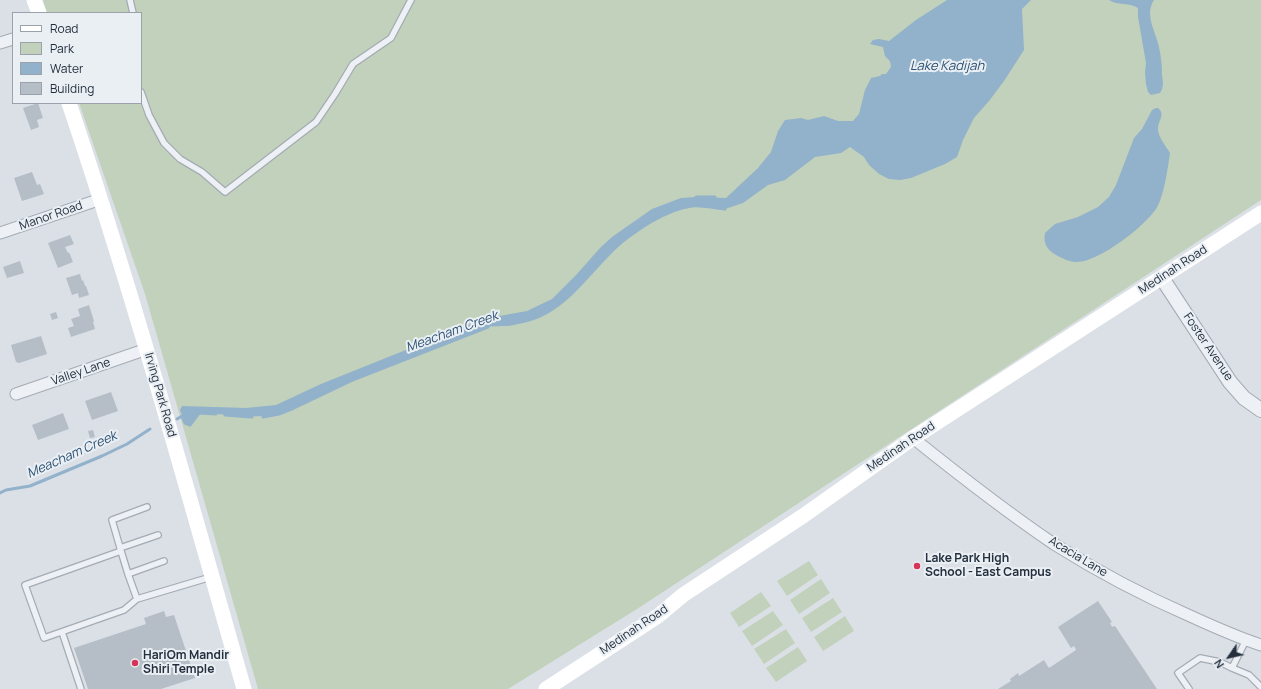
<!DOCTYPE html>
<style>
body{margin:0}
#map{position:relative;width:1261px;height:689px;overflow:hidden;background:#dbe0e6;font-family:Manrope,sans-serif}
canvas{display:block}
.legend{position:absolute;left:12px;top:12px;width:130px;height:92px;box-sizing:border-box;background:#eaeff4;border:1px solid #9ba2ab;margin:0;padding:5px 7px;list-style:none;font-size:12px;color:#242f3d}
.legend li{display:flex;align-items:center;gap:8px;height:20px}
.legend b{width:20px;border:1px solid #9ba2ab}
.north{position:absolute;left:1209px;top:637px;width:40px;height:40px;-webkit-text-stroke:3px #eaeff4;paint-order:stroke;rotate:236deg;font-size:11px;font-weight:700;line-height:16px;text-align:center;color:#242f3d}
.north::after{content:'';display:block;margin:auto;width:14px;height:18px;background:#242f3d;clip-path:polygon(50% 0,100% 100%,50% 72%,0 100%)}
</style>
<div id="map">
<canvas width="1261" height="689"></canvas>
<ul class="legend">
<li><b style="height:5px;background:#fff"></b>Road</li>
<li><b style="height:11px;background:#c2d1bb"></b>Park</li>
<li><b style="height:11px;background:#92b1ca"></b>Water</li>
<li><b style="height:11px;background:#b5bdc6"></b>Building</li>
</ul>
<div class="north">N</div>
</div>
<script>
const context = document.querySelector('canvas').getContext('2d');
context.lineJoin = 'round';
function paint(path, color) { context.fillStyle = color; context.fill(path, 'evenodd'); }
function stroke(path, color, width, dash) { context.strokeStyle = color; context.lineWidth = width; context.lineCap = dash ? 'butt' : 'round'; context.setLineDash(dash || []); context.stroke(path); }
function drawText(font, color, halo, rows, align = 'center') {
  context.font = font + ' Manrope,sans-serif'; context.lineWidth = 4; context.setLineDash([]); context.textBaseline = 'middle'; context.strokeStyle = halo; context.fillStyle = color; for (const [text, x, y, turn = 0] of rows) {
    context.save(); context.translate(x, y); context.rotate((+turn || 0) * Math.PI / 180); context.textAlign = isNaN(turn) ? turn : align; if (halo) context.strokeText(text, 0, 0); context.fillText(text, 0, 0); context.restore();
  }
}
const green = new Path2D(`
 M43,0h1218v200l-624,409 -129,80h-250l-113,-395 -66,-191h62v-90h-94z
 M809,561l9,14 -31,21 -10,-15z
 M821,579l9,14 -31,21 -9,-14z
 M761,592l10,14 -32,21 -9,-14z
 M833,598l9,14 -31,20 -9,-14z
 M773,611l10,14 -31,21 -10,-15z
 M845,616l9,15 -31,20 -9,-14z
 M786,629l9,14 -31,21 -10,-15z
 M798,647l9,14 -31,21 -10,-14z`);
const water = new Path2D(`
 M947,0h84l-9,9 2,41 -20,31 -15,20 -15,17 -11,22 -6,17 -12,7 -34,14 -11,2 -11,-1 -10,-5 -10,-9 -5,-8 -14,-10 -9,6 -26,4 -30,23 -17,5 -25,18 -18,6 -32,-3 -16,3 -15,6 -46,32 -33,36 -14,14 -14,11 -10,6 -14,6 -20,4 -16,1 -20,7 -120,47 -76,35c-21,4 -41,2 -62,0 -6,0 -12,-2 -18,-1l-9,12 -5,-2 -5,-13 2,-4 64,2 30,-3 45,-21 162,-65 44,-8 25,-12 25,-25 23,-26 12,-11 40,-28 29,-11 15,-1 30,1 32,-30 13,-16 7,-21 7,-11 16,-2 7,2 16,-4 14,5h15l6,-7 6,-24 6,-12 9,-2 2,-2h4l5,-7 -1,-6 -5,-5 -2,-9 -13,-3 3,-4 6,-1 10,2 27,-21z
 M1109,0h45c-10,15 2,32 5,47 2,9 3,19 3,28 1,7 2,12 -2,18l-9,2 -3,-3 -2,-8 -1,-12 1,-9 -8,-46v-9c-9,-6 -20,-2 -29,-8z
 M1156,108h2c8,7 0,12 0,21 0,8 8,17 12,24 -2,14 -6,44 -14,56 -11,17 -58,54 -80,53 -7,0 -14,-4 -20,-7 -9,-5 -13,-12 -11,-22l10,-9 23,-7 20,-10 11,-10 7,-12 18,-47 8,-9 10,-19z`);
const stream = new Path2D(`
 M696,197h19
 M493,325c6,-1 12,0 18,-1 12,-2 25,-5 35,-11 28,-16 46,-43 69,-65 18,-17 52,-39 77,-42 11,-1 22,2 33,3v-2
 M225,415l27,2
 M263,417l16,-3 15,-6 61,-29 133,-52
 M177,419l5,-3 3,7 5,2 9,-12 17,1
 M0,493l6,-3 24,-4 72,-30 25,-12 23,-15`);
const building = new Path2D(`
 M38,103l5,15 -6,2 2,7 -8,3 -8,-22z
 M32,172l5,13 3,-1 4,10 -22,7 -8,-23z
 M70,235l4,9 -9,3 3,6 1,-1 4,10 -15,6 -10,-25z
 M20,261l4,12 -17,5 -4,-11z
 M80,274l2,7 1,-1 2,6h1l3,9 -10,3 -1,-5 -6,2 -6,-17z
 M89,305l5,16 -1,1 2,7 -24,8 -3,-9 6,-2 -3,-7 9,-3 -2,-7z
 M56,312l2,6 -6,2 -2,-6z
 M41,336l6,18 -28,9 -3,-1 -5,-17z
 M111,392l7,19 -26,9 -7,-19z
 M63,413l6,16 -31,11 -6,-15z
 M93,430l2,7 -5,1 -2,-7z
 M1098,601l14,21 -2,1 2,4 3,-1 42,63h-159l13,-8 -1,-2 8,-6 1,3 25,-16 5,8 27,-18 -2,-4 -3,2 -13,-21z
 M164,611l2,6 8,-2 21,63 -34,11h-73l-14,-41 72,-24 -2,-6z`);
const service = new Path2D(`
 M130,0l3,13
 M141,92l8,23 15,28 16,16 22,13 23,20 91,-70 19,-28 18,-30 38,-26 20,-38
 M147,507l-35,13 9,31 -96,34 19,53 80,-28 13,-11 74,-22
 M120,548l38,-13
 M121,551l7,23
 M137,599l-9,-25 36,-13
 M62,632l19,57
 M1246,640l-14,28 17,7 12,12
 M1189,689l-11,-16 22,-15 20,4 12,6`);
const minor = new Path2D(`
 M0,43l13,-4
 M0,233l101,-34
 M16,394l131,-45
 M913,438c46,37 92,73 141,106 43,27 88,51 134,71 24,11 48,22 73,30`);
const tertiary = new Path2D(`
 M1162,278l68,104 14,16 17,12`);
const secondary = new Path2D(`
 M34,0l5,13
 M69,103c65,193 119,390 175,586
 M546,689l112,-73 25,-21 120,-79 110,-78 348,-225`);
const markers = [
 [917,566,4,"#d63559"],
 [135,663,4,"#d63559"]
];
const streetNames = [
 ["Manor Road",51,216,-19],
 ["Medinah Road",1173,270,-33],
 ["Foster Avenue",1208,347,56],
 ["Valley Lane",81,372,-19],
 ["Irving Park Road",160,395,74],
 ["Medinah Road",901,447,-34],
 ["Acacia Lane",1078,557,31],
 ["Medinah Road",634,630,-34]
];
const poiNames = [
 ["Lake Park High",925,559],
 ["School - East Campus",925,573],
 ["HariOm Mandir",143,656],
 ["Shiri Temple",143,670]
];
const waterNames = [
 ["Lake Kadijah",947,66],
 ["Meacham Creek",452,332,-20],
 ["Meacham Creek",72,455,-24]
];
paint(green, '#c2d1bb');
paint(water, '#92b1ca');
stroke(stream, '#92b1ca', 3);
paint(building, '#b5bdc6');
stroke(service, '#a4abb3', 8);
stroke(minor, '#a4abb3', 13);
stroke(tertiary, '#a4abb3', 16);
stroke(service, '#edf0f5', 5.5);
stroke(minor, '#edf0f5', 11);
stroke(tertiary, '#edf0f5', 14);
stroke(secondary, '#fff', 15);
for (const [x, y, r, color] of markers) { const dot = new Path2D(); dot.arc(x, y, r, 0, 2 * Math.PI); context.fillStyle = color; context.fill(dot); stroke(dot, '#eaeff4', 1.5); }
drawText('12px', '#242f3d', '#eaeff4', streetNames);
drawText('bold 12px', '#242f3d', '#eaeff4', poiNames, 'left');
drawText('italic 13px', '#2c5173', '#eaeff4', waterNames);
</script>
